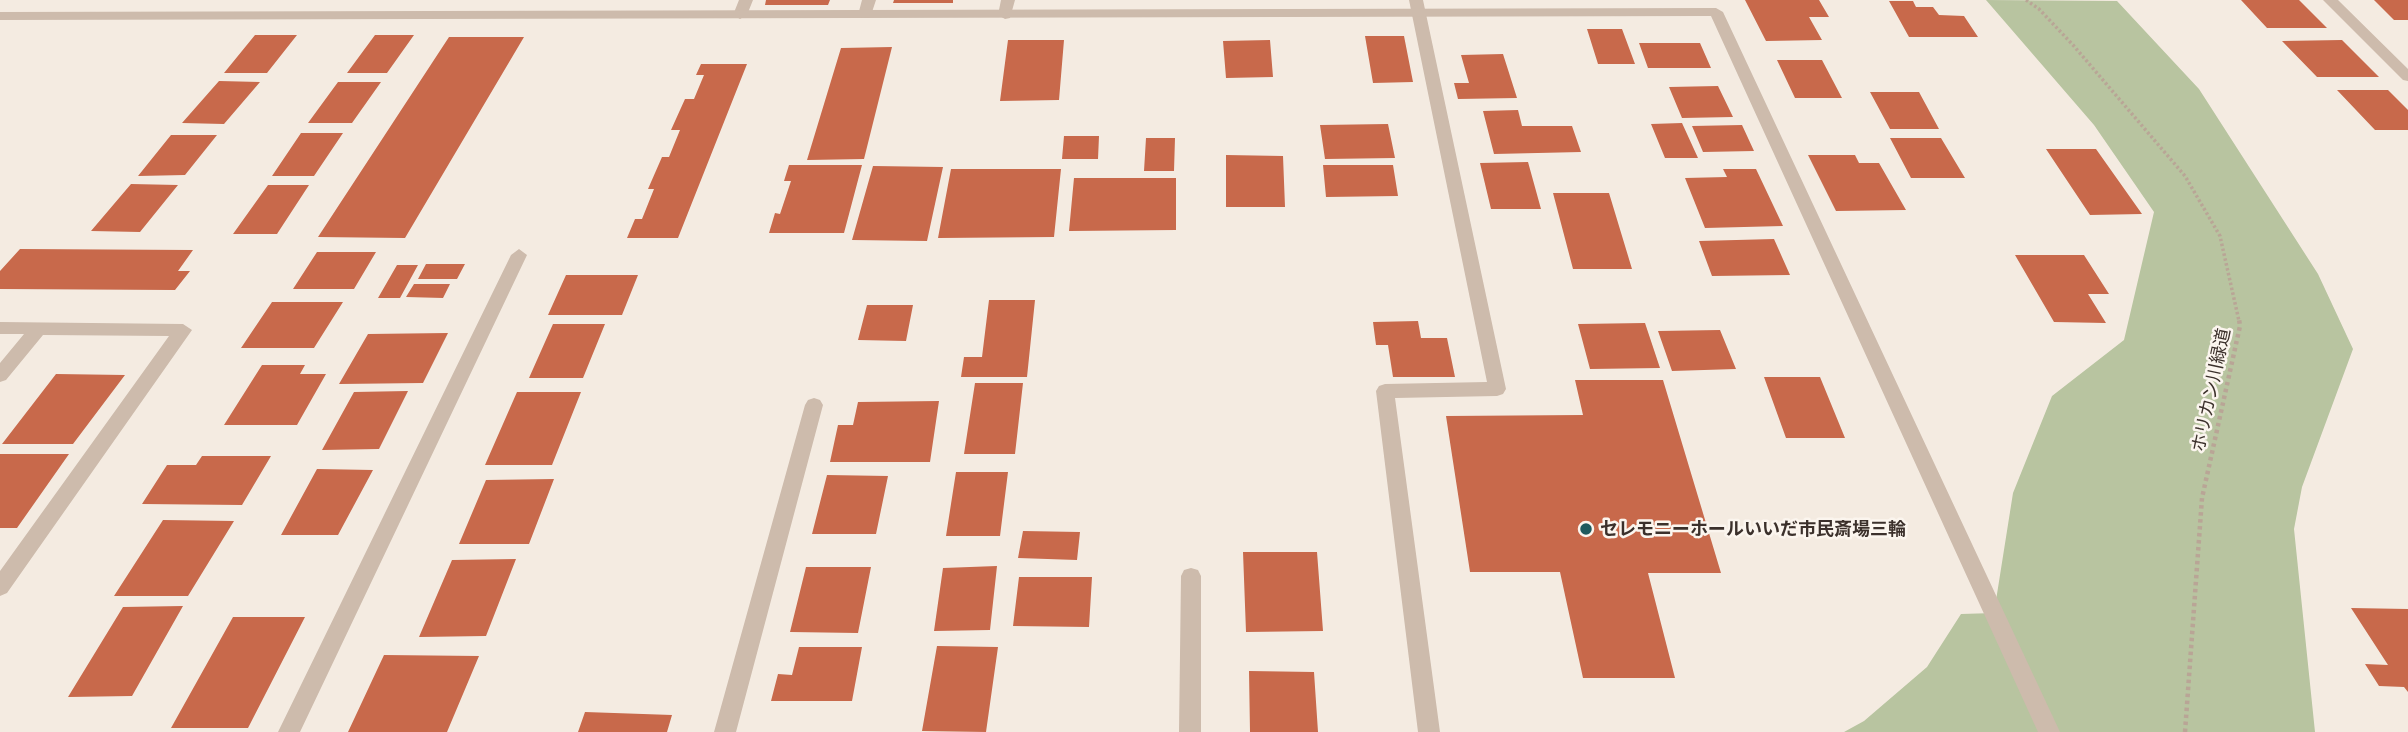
<!DOCTYPE html>
<meta charset="utf-8">
<style>
body{margin:0}
canvas{display:block;background:#f4ebe1}
</style>
<canvas width="2408" height="732"></canvas>
<script>
const context = document.querySelector('canvas').getContext('2d');
context.lineJoin = 'round';
function paint(path, color) { context.fillStyle = color; context.fill(path, 'evenodd'); }
function stroke(path, color, width, dash) { context.strokeStyle = color; context.lineWidth = width; context.lineCap = dash ? 'butt' : 'round'; context.setLineDash(dash || []); context.stroke(path); }
function drawText(font, color, halo, rows, align = 'center') {
  context.font = font + ' Ubuntu,"Noto Sans JP",sans-serif'; context.lineWidth = 5; context.setLineDash([]); context.textBaseline = 'middle'; context.strokeStyle = halo; context.fillStyle = color; for (const [text, x, y, turn = 0] of rows) {
    context.save(); context.translate(x, y); context.rotate((+turn || 0) * Math.PI / 180); context.textAlign = isNaN(turn) ? turn : align; if (halo) context.strokeText(text, 0, 0); context.fillText(text, 0, 0); context.restore();
  }
}
const green = new Path2D(`
 M1986,0l131,1 82,88 119,185 35,75 -51,138 -8,42 21,203h-471l20,-11 63,-54 34,-53 33,-1 19,-120 39,-97 72,-56 30,-128 -60,-87z`);
const building = new Path2D(`
 M766,0h64l-2,5h-63z
 M894,0h59v3h-60z
 M1745,0h74l10,17h-20l13,23 -56,1z
 M2241,0h58l28,28h-60z
 M2374,0h34v20h-14z
 M1889,1h24l3,6h17l6,8 25,1 14,21h-69z
 M1587,29h35l13,35h-37z
 M255,35h42l-30,38h-43z
 M375,35h39l-27,38h-40z
 M1365,36h39l9,46 -40,1z
 M449,37h75l-119,201 -87,-1z
 M1008,40h56l-5,60 -59,1z
 M1270,40l3,37 -47,1 -3,-37z
 M2342,40l37,37h-62l-35,-36z
 M1639,43h61l11,25h-63z
 M892,47l-28,112 -57,1 34,-112z
 M1503,54l14,44 -59,1 -4,-16h15l-8,-28z
 M1777,60h45l20,38h-47z
 M701,64h46l-69,174h-51l8,-19h7l12,-30h-6l14,-32h7l11,-27h-9l14,-31h9l10,-24h-8z
 M219,81l41,1 -36,42 -42,-1z
 M338,82h43l-29,41h-44z
 M1718,86l15,31 -51,1 -13,-31z
 M2337,90h51l20,20v20h-33z
 M1870,92h49l20,37h-49z
 M1518,110l4,16h50l9,26 -87,2 -11,-43z
 M1682,123l16,35h-33l-14,-34z
 M1388,124l7,34 -70,1 -5,-34z
 M1742,125l12,26 -51,1 -11,-26z
 M301,133h42l-29,43h-42z
 M171,135h46l-32,40 -47,1z
 M1064,136h35l-1,23h-36z
 M1146,138h29l-1,33h-30z
 M1890,138h51l24,40h-54z
 M2046,149h50l46,65 -52,1z
 M1226,155l57,1 2,51h-59z
 M1808,155h47l4,8h20l27,47 -70,1z
 M1528,162l13,47h-50l-11,-46z
 M789,165h73l-18,68h-75l6,-20 5,1 11,-33h-7z
 M1323,165h70l5,31 -72,1z
 M873,166l70,1 -16,74 -75,-1z
 M951,169h110l-7,68 -116,1z
 M1723,169h33l27,57 -78,2 -20,-50 42,-1z
 M1074,178h102v52l-107,1z
 M131,184l47,1 -38,47 -49,-1z
 M268,185h41l-32,49h-44z
 M1553,193h56l23,76h-59z
 M1774,239l16,36 -78,1 -13,-35z
 M20,249l173,1 -15,21h12l-15,19 -175,-1v-18z
 M317,252h59l-22,37h-61z
 M2015,255h69l25,39h-21l18,29 -52,-1z
 M426,264h39l-8,15h-39z
 M397,265h21l-18,33h-22z
 M566,275h72l-16,40h-74z
 M414,284h36l-7,14 -37,-1z
 M989,300h46l-8,77h-66l3,-20h18z
 M272,302h71l-29,46h-73z
 M867,305h46l-7,36 -48,-1z
 M1418,321l3,17h26l8,39h-62l-5,-32h-12l-3,-23z
 M1645,323l15,45 -70,1 -12,-45z
 M553,324h52l-22,54h-54z
 M1720,330l16,39 -64,2 -14,-40z
 M448,333l-25,50 -84,1 29,-50z
 M262,365h43l-5,9h26l-29,51h-73z
 M56,374l69,1 -52,69h-71z
 M1764,377h56l25,61h-59z
 M1575,380h88l58,193h-73l27,105h-92l-23,-106h-90l-24,-156 137,-1z
 M975,383h48l-8,71h-51z
 M408,391l-29,58 -57,1 32,-58z
 M517,392h64l-29,73h-67z
 M939,401l-9,61h-100l8,-37h15l5,-23z
 M0,454h69l-52,74h-17z
 M202,456h69l-29,49 -100,-1 25,-39h29z
 M317,469l56,1 -35,65h-57z
 M956,472h52l-8,64h-54z
 M827,475l61,1 -12,58h-64z
 M554,479l-25,65h-70l27,-64z
 M163,520l71,1 -46,75h-74z
 M1023,531l57,1 -3,28 -59,-2z
 M1243,552h74l6,79 -77,1z
 M516,559l-30,77 -67,1 33,-77z
 M997,566l-7,64 -56,1 9,-63z
 M806,567h65l-13,66 -68,-1z
 M1019,577h73l-3,50 -76,-1z
 M183,606l-51,90 -64,1 55,-90z
 M2351,608l57,1v83l-4,-5 -25,-1 -14,-22 23,1z
 M233,617h72l-57,111h-77z
 M937,646l61,1 -12,85 -64,-1z
 M799,647h63l-10,54h-81l7,-27 14,1z
 M384,655l95,1 -32,76h-99z
 M1249,671l65,1 4,60h-68z
 M585,712l87,3 -5,17h-89z`);
const pathFar1 = new Path2D(`
 M2026,0l13,9 34,36 112,131 35,60 19,85`);
const path = new Path2D(`
 M2185,732l17,-234 38,-172 -1,-7`);
const lane = new Path2D(`
 M739,0h14l-6,15 -7,4 -7,-4z
 M862,0h14l-6,18h-10l-2,-3z
 M1001,0h14l-5,18 -5,1 -7,-4z
 M1409,0h14l83,389 -3,5 -6,2 -102,2 45,334h-22l-42,-341 3,-5 6,-2 102,-2z`);
const street = new Path2D(`
 M2323,0h15l70,69v12l-5,-1z
 M1716,8l7,4 337,720h-22l-327,-716 -1711,4v-8z
 M519,249l8,6 -227,477h-22l233,-477z
 M0,322l183,2 9,6 -185,263 -7,3v-25l169,-235 -126,-1 -37,45 -6,2v-19l24,-29h-24z
 M814,398l6,2 3,5 -87,327h-22l91,-327 3,-5z
 M1191,568l7,2 3,6v156h-22l2,-156 3,-6z`);
const markers = [
 [1586,529,7,"#1f5a5e"]
];
const streetNames = [
 ["ホリカン川緑道",2211,390,-78]
];
const poiNames = [
 ["セレモニーホールいいだ市民斎場三輪",1600,529]
];
paint(green, '#b8c4a0');
paint(building, '#c8694b');
stroke(pathFar1, '#b9a596', 3.5, [2.5, 2.5]);
stroke(path, '#b9a596', 4.5, [3.5, 3.5]);
paint(lane, '#cdbbac');
paint(street, '#cdbbac');
for (const [x, y, r, color] of markers) { const dot = new Path2D(); dot.arc(x, y, r, 0, 2 * Math.PI); context.fillStyle = color; context.fill(dot); stroke(dot, '#fbf5ee', 2.5); }
drawText('18px', '#3b302b', '#fbf5ee', streetNames);
drawText('bold 18px', '#3b302b', '#fbf5ee', poiNames, 'left');
</script>
